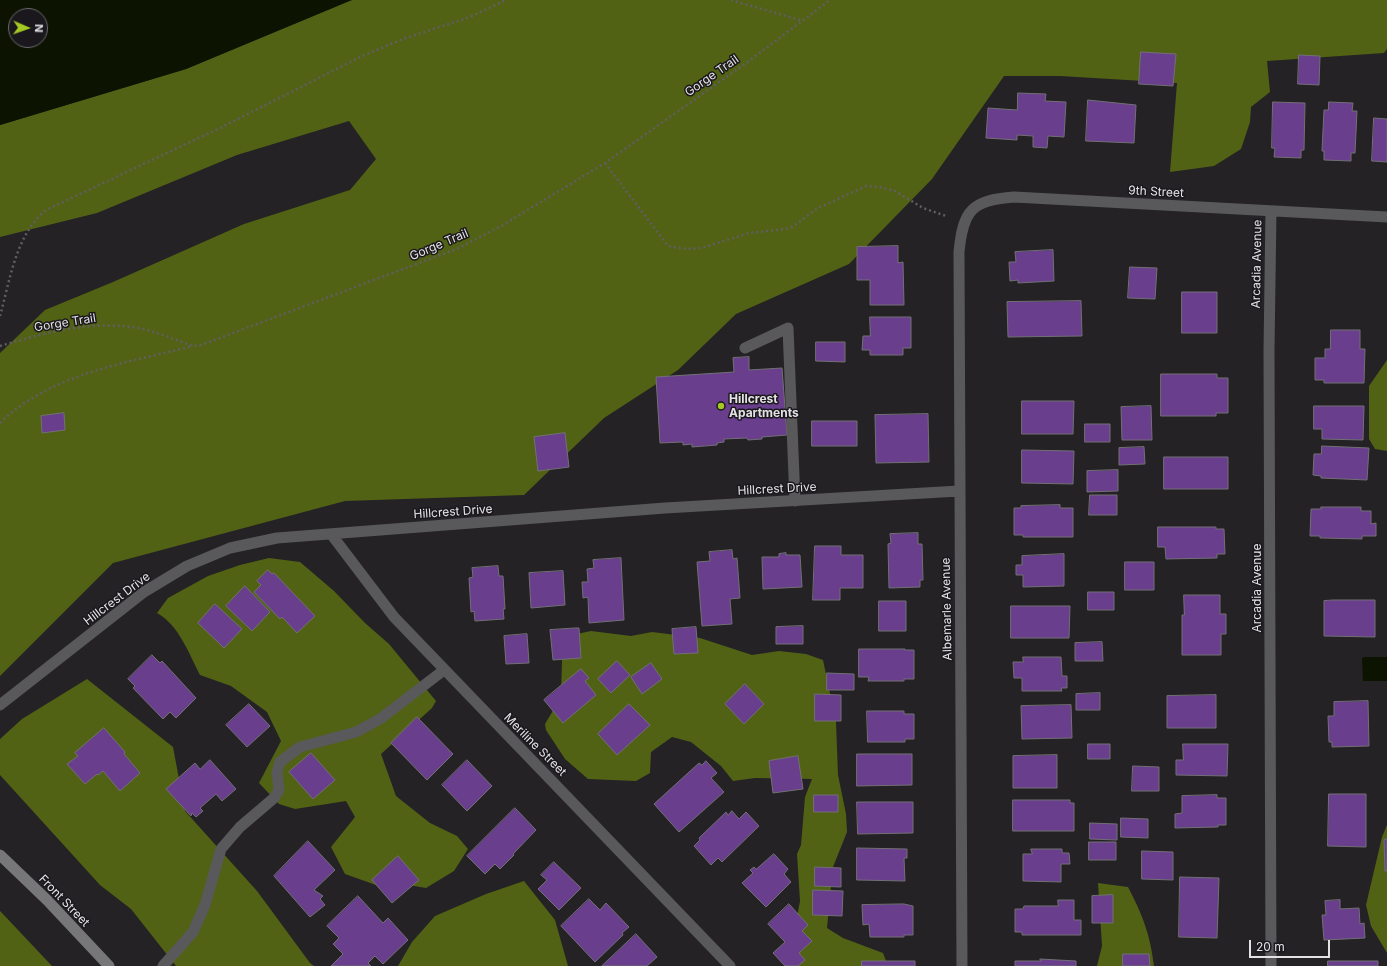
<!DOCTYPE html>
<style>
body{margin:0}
#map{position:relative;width:1387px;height:966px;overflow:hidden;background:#242225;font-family:Inter,sans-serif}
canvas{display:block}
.north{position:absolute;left:8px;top:8px;width:40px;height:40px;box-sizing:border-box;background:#1a181c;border:1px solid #6b696c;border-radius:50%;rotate:92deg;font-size:11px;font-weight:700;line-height:16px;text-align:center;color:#e4e2e5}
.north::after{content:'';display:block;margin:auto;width:14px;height:18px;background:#a5c822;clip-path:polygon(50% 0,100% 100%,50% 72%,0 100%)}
.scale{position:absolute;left:1249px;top:940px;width:81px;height:18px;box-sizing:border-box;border:2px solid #e4e2e5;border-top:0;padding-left:5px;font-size:12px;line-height:14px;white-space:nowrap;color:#e4e2e5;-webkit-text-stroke:3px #1a181c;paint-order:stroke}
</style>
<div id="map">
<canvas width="1387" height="966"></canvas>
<div class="north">N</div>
<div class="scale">20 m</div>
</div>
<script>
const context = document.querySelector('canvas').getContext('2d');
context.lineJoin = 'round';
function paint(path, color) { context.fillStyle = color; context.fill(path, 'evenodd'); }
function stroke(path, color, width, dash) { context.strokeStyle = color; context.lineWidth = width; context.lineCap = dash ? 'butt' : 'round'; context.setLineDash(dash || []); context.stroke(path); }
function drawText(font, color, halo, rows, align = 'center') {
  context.font = font + ' Inter,sans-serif'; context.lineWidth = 3; context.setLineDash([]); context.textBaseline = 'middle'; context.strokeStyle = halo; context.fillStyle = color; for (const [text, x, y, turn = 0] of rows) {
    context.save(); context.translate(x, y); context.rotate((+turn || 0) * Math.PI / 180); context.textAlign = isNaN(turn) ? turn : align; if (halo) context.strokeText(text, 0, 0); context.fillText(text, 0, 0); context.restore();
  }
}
const forest = new Path2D(`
 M351,0h1036v49l-3,4 -117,8 3,31 -19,15 -1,15 -9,27 -27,17 -44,6 7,-89 -117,-7h-56l-72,103 -83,85 -113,50 -58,56 -74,48 -80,77 -179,6 -232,62 -113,113v-323l45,-43 68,-28 131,-58 106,-34 26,-31 -27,-38 -112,34 -140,58 -97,24v-112l186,-56z
 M1387,360v91l-12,-2 -6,-10v-53z
 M269,558l31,4 34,29 31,32 24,21 47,57 -4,7 -51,46 15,42 34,27 27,13 11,13 -14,22 -28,17 -24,-4 -26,1 -31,-11 -14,-27 24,-30 -9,-16 -51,8 -16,-5 -20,-21 22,-42 -14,-29 -36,-26 -31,-11c-11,-21 -21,-50 -43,-62l11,-15 40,-22 32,-11z
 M591,631l40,5 21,-4 48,6 52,17 27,-4 27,3 17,6 13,62 2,53 8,39 1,18 -14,35 -6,61 16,10 40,15 5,13h-100l12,-65 -3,-47 4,-9 4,-48 7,-18 -57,-1 -22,3 -12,-15 -30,-24 -19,-5 -21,15 -1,21 -14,8 -48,-2 -23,-20 -19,-29 -1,-6 16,-27 1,-37 10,-25z
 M87,679l86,68 12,64 72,80 53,72 4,3h-138l-45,-57 -31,-24 -100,-110v-36l22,-20z
 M1387,825v128l-16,-27 -5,-21 16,-68z
 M524,881l31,39 13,46h-170l14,-24 23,-26 51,-22z
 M1098,883l30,4c15,29 22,47 26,79h-57l5,-20z
 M0,911l2,2 50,53h-52z`);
const water = new Path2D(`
 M0,0h352l-166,69 -186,56zM16,16h24v24h-24z
 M1364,657h23v24h-24l-1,-23z`);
const building = new Path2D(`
 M1141,52l35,2 -3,32 -34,-2z
 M1299,55l21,1 -1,29 -21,-1z
 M1018,93l28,1 -1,7 21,1 -2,35 -16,-1 -1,12 -14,-1v-11l-16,-1v5l-31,-2 2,-30 29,2z
 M1088,100l48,5 -2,38 -48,-2z
 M1273,102l32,1 -1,47h-3v8l-27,-1 1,-9h-3z
 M1329,102l24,1 -1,8h5l-2,42h-4v8l-27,-1v-9h-2l2,-41h4z
 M1374,118l13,1v43l-15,-1z
 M898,246v17l5,-1 1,43h-34v-25h-13v-33z
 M1053,250l1,31 -36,2v-3l-8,1 -1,-19h7l-1,-10z
 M1130,267l27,1 -2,31 -27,-1z
 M1182,292h35v41h-35z
 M1081,301l1,35 -74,1 -1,-35z
 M870,317h41v31h-8v7h-33v-5h-8l1,-14h7z
 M1331,330h29v19h5l-1,34h-40v-3h-9v-22h10v-9h5z
 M816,342h29v20l-29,-1z
 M749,357v13l33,-2 5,67 -25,2v2l-14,1 -1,-2 -23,1v3l-7,1v2l-25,2v-3l-9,1v-3l-23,1 -4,-66 78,-5 -1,-14z
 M1161,374h56v4h11v35h-12v3h-55z
 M1022,401h52l-1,33h-51z
 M1151,406l1,34h-30l-1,-33z
 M1314,406h50l-1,34 -41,-1v-10h-8z
 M64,413l1,17 -23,3 -1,-17z
 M928,414l1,48 -53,1 -1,-48z
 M812,421h45v25h-45z
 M1085,424h25v18h-25z
 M565,433l4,34 -31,4 -4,-34z
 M1322,446l47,2 -2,32 -46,-2v-2l-8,-1 1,-21h7z
 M1144,447l1,17 -26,1v-17z
 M1022,450l52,1 -1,33 -51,-1z
 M1164,457h64v32h-64z
 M1118,470v21l-31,1v-21z
 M1090,495h27v20h-28z
 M1060,505v3h13v29h-50v-2h-9v-27h7v-2z
 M1321,507h40v4h10v13l5,-1v13h-14v3l-39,-1h-3v-2h-10l1,-27h10z
 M1158,527h58v2h8l1,25h-8v4l-51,1 -1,-12h-7z
 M918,533v11h4l1,36h-3v7l-31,1 -1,-44 3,-1 -1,-9z
 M815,546h26v9h22v33h-23v12h-27z
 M732,550l1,9 4,-1 3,40 -10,1 2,25 -30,2 -5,-64 13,-1 -1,-9z
 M786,553v2h14l2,32 -39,2 -1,-32h17v-3z
 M1064,554v32l-41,1v-12h-7v-10h6v-9z
 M621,558l3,62 -35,3 -1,-26 -5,1 -1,-16h6l-1,-13 7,-1 -1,-8z
 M1125,562h29v28h-29z
 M498,566l1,10h4l2,33h-2l1,10 -29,2 -1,-10 -3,1 -2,-34 4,-1 -1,-9z
 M268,570l4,4 2,-1 41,43 -18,17 -15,-16 -2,2 -26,-27 7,-7 -4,-4z
 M563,571l2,34 -34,3 -2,-35z
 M245,586l25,26 -18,19 -26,-25z
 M1088,592h26v18h-26z
 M1184,595h36v19h6v20h-5v21h-39v-40h2z
 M1333,600h42v37l-51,-1v-35z
 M879,601h27v30h-27z
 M215,604l27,25 -18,19 -26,-25z
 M1011,606h59l-1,32h-58z
 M803,626v18h-27v-17z
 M696,627l2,26 -24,1 -2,-25z
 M575,628h4l2,30 -28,2 -3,-30z
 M527,634l2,29 -23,1 -2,-28z
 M1102,642l1,19h-28v-18z
 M859,649h46v1h9v29h-10v2h-36l1,-4h-10z
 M152,655l8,8 2,-2 34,37 -20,20 -6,-6 -7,7 -30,-31 2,-2 -7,-7z
 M1023,657h38l1,19h5v12h-6l1,3h-40v-13h-8l-1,-16h10z
 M617,661l13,14 -19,18 -13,-14z
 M651,663l11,16 -20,15 -11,-17z
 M581,669l8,9 -4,3 11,14 -33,28 -19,-23z
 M827,673l27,1v16h-27z
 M745,684l19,20 -20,20 -19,-20z
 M1100,693v17h-24v-16z
 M815,694l26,1v26h-26z
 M1216,695v33h-49v-32z
 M1368,701l1,45 -37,1v-5h-3l-1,-26h6v-14z
 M249,704l21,22 -23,21 -21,-22z
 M629,704l21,21 -33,30 -19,-21z
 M1071,705l1,33 -50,1 -1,-33z
 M867,711h37v3h10v25h-9v3h-37z
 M417,717l36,37 -26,26 -36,-37z
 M104,728l21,24 -1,2 16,19 -20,18 -17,-20 -5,4 -1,-1 -12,10 -18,-20 11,-8 -3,-3z
 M1088,744h22v15h-22z
 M1183,744h45l-1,32 -51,-1v-15h7z
 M311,753l24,27 -22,19 -24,-27z
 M857,754h55v31l-55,1z
 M1057,755v33h-44v-32z
 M798,756l5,33 -30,4 -4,-32z
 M210,760l26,29 -14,12 -6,-7 -16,14 3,3 -7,6 -4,-4 -1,3 -25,-27 29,-26 5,6z
 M467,760l25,26 -25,25 -25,-26z
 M706,761l11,12 -6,5 13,14 -45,40 -25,-28 45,-41 3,2z
 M1133,766l26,1v24h-27z
 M1329,794h37v53l-38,-1z
 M814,795h24v17h-24z
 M1217,795v3h9v27h-8v2l-43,1v-14l7,-1v-17z
 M1013,800h57v3h4v28h-61z
 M857,802h56v31l-55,1z
 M515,808l21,22 -23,24 1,1 -14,14 -5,-5 -10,10 -18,-18z
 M732,811l7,8 7,-7 13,14 -37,36 -4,-4 -7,7 -17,-19 6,-6 -1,-2 27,-26 2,3z
 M1121,818l27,1v19l-27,-1z
 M1090,823l27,1v16l-27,-1z
 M1387,839v32h-2l-1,-31z
 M308,841l27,29 -21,20 9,6 -3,3 5,6 -15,12 -36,-41z
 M1089,842h27v18h-27z
 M857,848l50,1v9h-3l1,23 -48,-1z
 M1031,849h31v4h7l1,11h-9v18l-38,-1v-27h9z
 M1142,851l31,1v28l-31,-1z
 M774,854l14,15 -4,5 7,8 -25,25 -24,-24 11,-10 -3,-3 4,-3 2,2z
 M398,856l21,24 -27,23 -20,-23z
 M554,862l27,26 -22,22 -21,-21 9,-9 -6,-5z
 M815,867l26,1v19l-26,-1z
 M1180,877l39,1 -2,60 -38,-1z
 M813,890l30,1 -1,25 -29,-1z
 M1113,895v28h-21v-27z
 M358,896l25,27 5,-5 20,22 -25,24 -8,-8 -7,7 3,3h-40l12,-12 -10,-10 6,-6 -12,-12z
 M589,899l11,11 6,-7 23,24 -7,6 1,2 -28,27 -34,-36z
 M1058,900h16v20h7v15h-59v-3h-7v-23h8l1,-3h34z
 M1340,900v9l19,-1 1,16 4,-1 1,15 -41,2 -2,-25h4l-1,-14z
 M789,904l19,21 -6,6 10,10 -13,12 6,7 -7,6h-13l-12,-13 12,-11 -17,-18z
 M904,904l9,2v29h-9v2h-34l-1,-13 -6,1 -1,-20z
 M636,934l21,23 -10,9h-45z
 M1123,954h26l1,12h-27z
 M1040,959l36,2v5h-61v-5h26z
 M862,961h53v5h-53z
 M1328,961h50v5h-50z`);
const path = new Path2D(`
 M731,0l72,21
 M605,163l63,83 19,3 15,-1 47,-15 36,-4 7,-2 26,-19 48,-22 13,1 16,4 28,17 23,8
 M0,316c10,-36 16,-82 46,-106l176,-83 138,-70 43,-18 67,-22 36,-17
 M0,346c44,-13 91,-26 138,-18 18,3 37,12 55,18l8,-1 258,-97 44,-23 102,-62 144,-102 81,-61
 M0,423c51,-50 127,-60 193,-77`);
const service = new Path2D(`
 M745,348l43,-20 7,173
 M163,966l30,-34 12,-27 16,-56 19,-22 34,-29 5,-8 -2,-18 3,-10 20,-15 56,-15 24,-13 64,-49`);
const minor = new Path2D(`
 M331,534l63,83 336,349
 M0,705l144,-113 43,-26 43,-18 47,-10 388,-30 294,-17
 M962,966l-3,-714c4,-42 13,-52 55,-55l373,20
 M1271,966l-2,-616 2,-139`);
const secondary = new Path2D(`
 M0,855l47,45 62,66`);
const markers = [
 [721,406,4,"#a5c822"]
];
const streetNames = [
 ["Gorge Trail",712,76,-35],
 ["9th Street",1156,192,3],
 ["Gorge Trail",439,245,-23],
 ["Arcadia Avenue",1257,264,-89],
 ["Gorge Trail",65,323,-9],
 ["Hillcrest Drive",777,489,-3],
 ["Hillcrest Drive",453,512,-4],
 ["Arcadia Avenue",1257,588,-90],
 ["Hillcrest Drive",117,599,-37],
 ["Albemarle Avenue",947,609,-91],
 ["Meriline Street",535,745,45],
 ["Front Street",64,901,46]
];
const poiNames = [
 ["Hillcrest",729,399],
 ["Apartments",729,413]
];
paint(forest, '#516214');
paint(water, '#0c1300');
paint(building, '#693e8c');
stroke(building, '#727075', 1);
stroke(path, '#605e61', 2.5, [2, 3]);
stroke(service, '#59585a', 11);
stroke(minor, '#59585a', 11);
stroke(secondary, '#777678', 11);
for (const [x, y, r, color] of markers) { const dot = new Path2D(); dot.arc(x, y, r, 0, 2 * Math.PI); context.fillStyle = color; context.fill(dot); stroke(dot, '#1a181c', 1.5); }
drawText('12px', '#e4e2e5', '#1a181c', streetNames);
drawText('bold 12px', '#e4e2e5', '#1a181c', poiNames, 'left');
</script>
